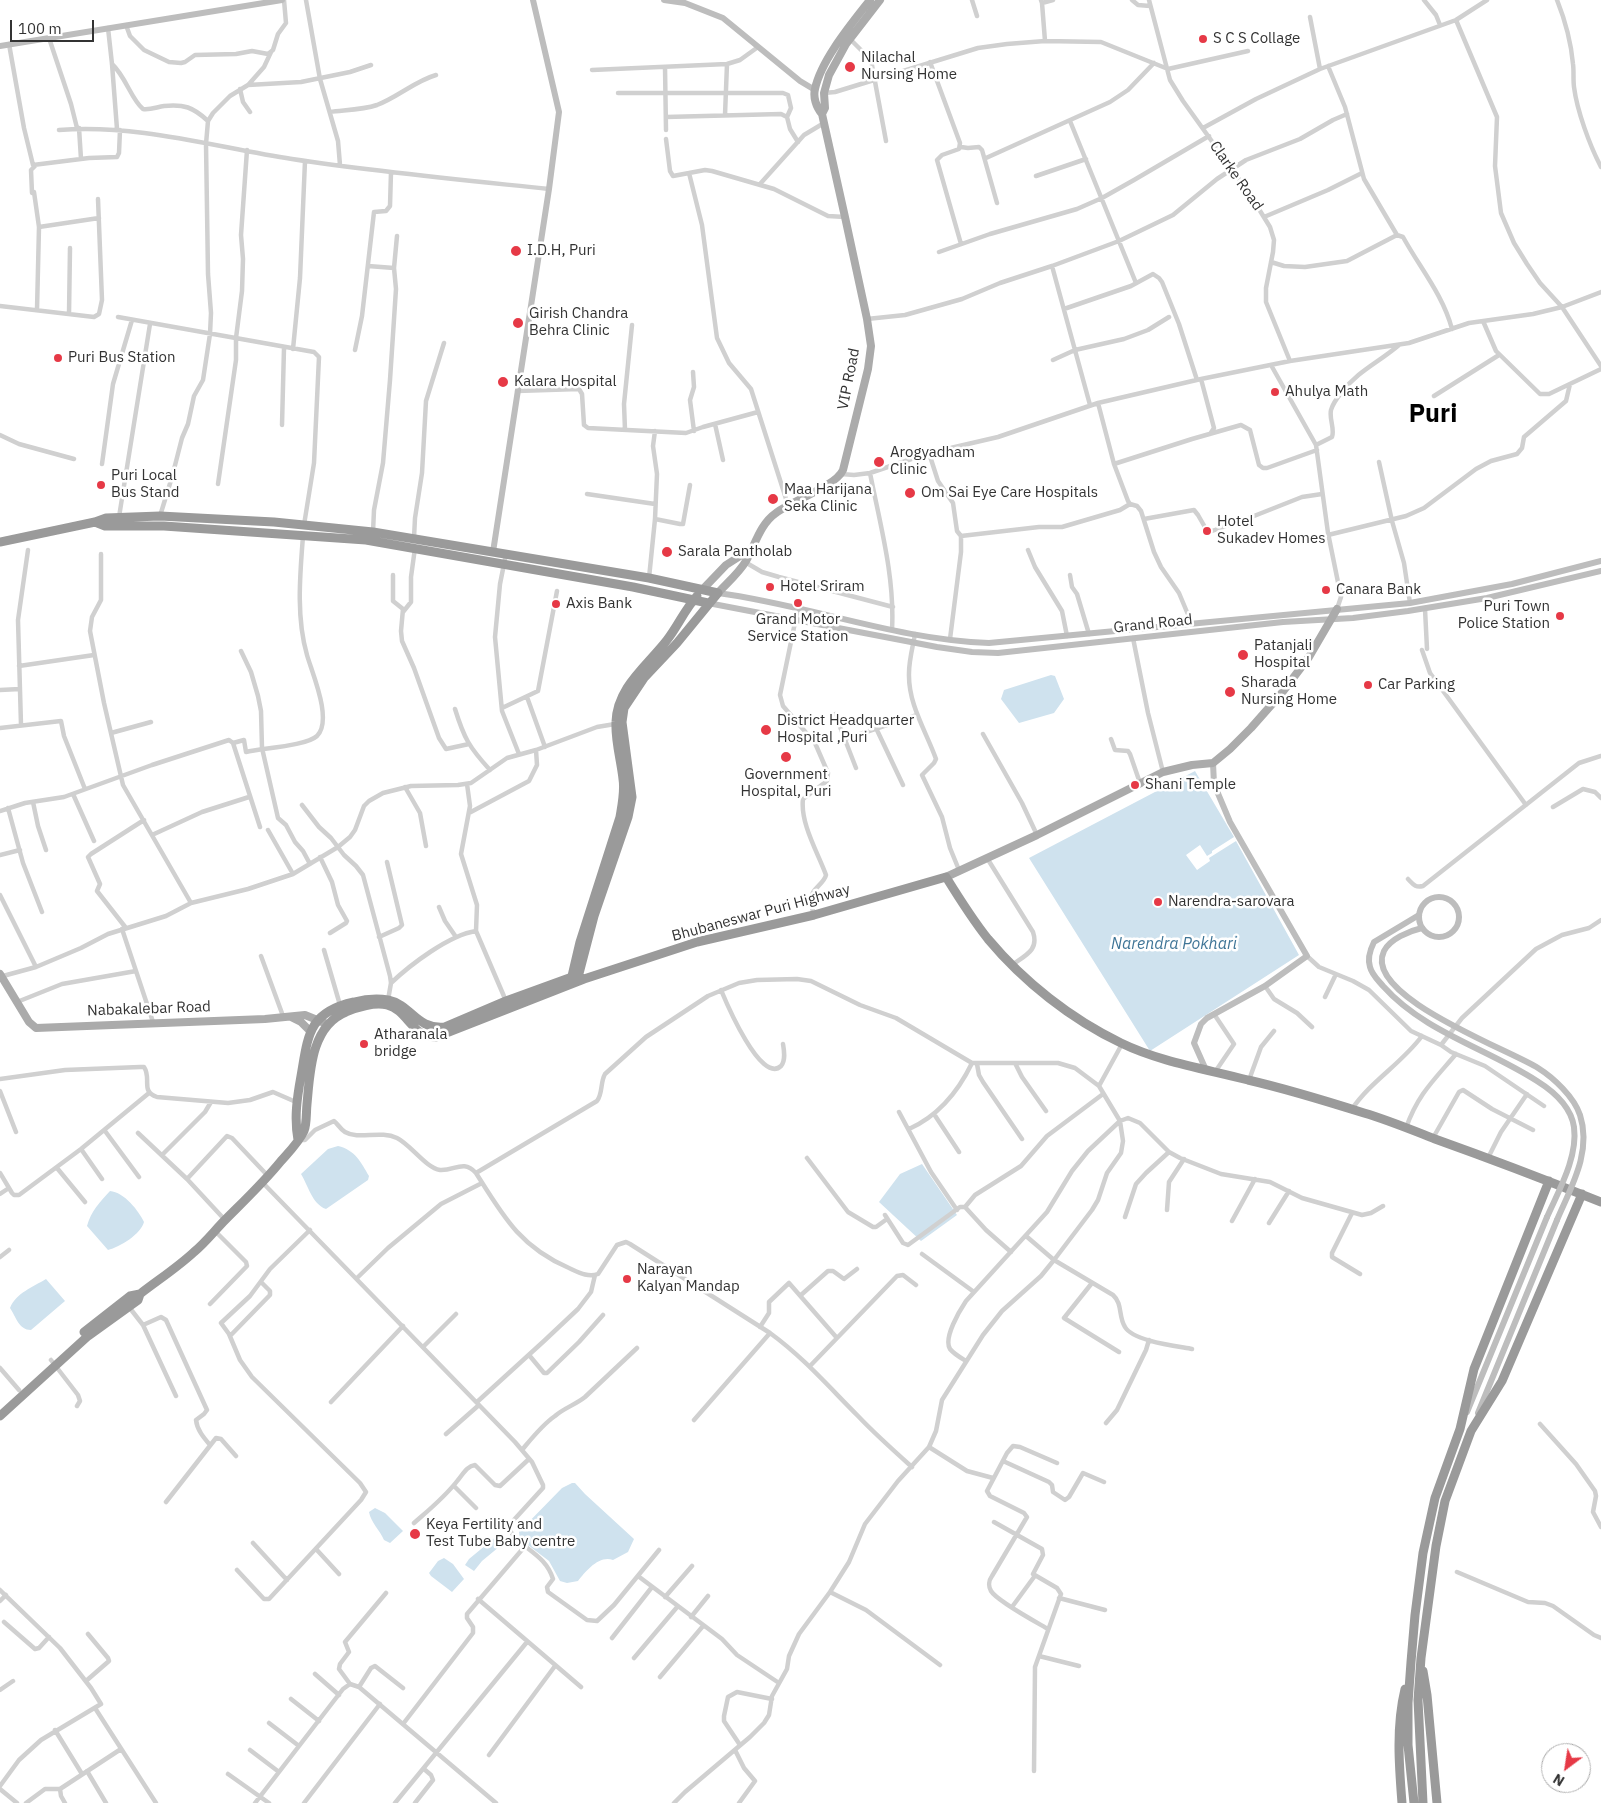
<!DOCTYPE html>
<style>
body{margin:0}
#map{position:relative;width:1601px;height:1803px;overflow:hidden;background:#fff;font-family:"IBM Plex Sans",sans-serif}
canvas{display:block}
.north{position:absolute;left:1541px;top:1743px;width:50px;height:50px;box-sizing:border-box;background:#fff;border:1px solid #adadad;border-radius:50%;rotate:211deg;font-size:14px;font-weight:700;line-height:20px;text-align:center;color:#333}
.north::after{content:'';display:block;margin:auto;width:18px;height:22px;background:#e63946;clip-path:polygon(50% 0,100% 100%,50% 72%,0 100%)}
.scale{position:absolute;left:10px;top:20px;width:84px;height:22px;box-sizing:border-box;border:2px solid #333;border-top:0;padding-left:6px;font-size:15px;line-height:18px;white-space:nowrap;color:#333;-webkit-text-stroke:4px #fff;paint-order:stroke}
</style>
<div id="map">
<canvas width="1601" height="1803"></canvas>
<div class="north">N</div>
<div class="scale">100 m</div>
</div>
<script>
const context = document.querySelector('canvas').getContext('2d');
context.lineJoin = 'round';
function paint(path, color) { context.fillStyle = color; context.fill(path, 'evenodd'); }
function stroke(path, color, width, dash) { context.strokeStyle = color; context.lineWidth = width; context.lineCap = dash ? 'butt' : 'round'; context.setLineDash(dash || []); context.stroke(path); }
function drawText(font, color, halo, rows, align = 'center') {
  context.font = font + ' "IBM Plex Sans",sans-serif'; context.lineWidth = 5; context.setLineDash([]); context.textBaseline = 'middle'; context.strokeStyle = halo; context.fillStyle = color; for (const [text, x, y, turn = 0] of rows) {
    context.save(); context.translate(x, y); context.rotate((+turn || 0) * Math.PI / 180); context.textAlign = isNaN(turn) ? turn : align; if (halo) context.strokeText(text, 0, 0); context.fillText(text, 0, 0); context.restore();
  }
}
const water = new Path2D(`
 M1051,675l4,1 9,23 -10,14 -35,10 -18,-24 3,-9z
 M1195,771l39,66 -22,14v2l-5,3 -7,-11 -14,10 11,15 13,-9 -1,-3 27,-17 63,114 -149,96 -121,-193z
 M338,1146c17,4 23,16 31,30l-1,4 -42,29c-14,-5 -18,-24 -25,-35l27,-25z
 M922,1164l35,51 -36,26 -42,-39 21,-28z
 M110,1191c14,1 29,20 34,31 -3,12 -24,25 -36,28l-21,-24c4,-15 13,-24 23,-35z
 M46,1279l19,22 -34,29c-12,0 -15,-13 -21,-22 6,-15 23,-21 36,-29z
 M572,1483h3l10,11 49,45 -6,13 -15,8c-14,-5 -27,11 -35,21l-11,2 -7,-2 -11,-20 -29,-22 -1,-7 43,-44z
 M375,1508l10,5 18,18 -13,12 -6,-3c-4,-10 -13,-17 -15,-28z
 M498,1535l7,1 1,3 -1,3 -23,19 -8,10 -9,-6 4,-6z
 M444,1558l9,6 11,15 -12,13 -21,-16 -2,-3 9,-12z`);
const street = new Path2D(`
 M306,0l14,79 18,62 2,24
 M972,0l5,16
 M1041,0l1,3 11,-3
 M1132,0l6,5 12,1
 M1149,0l21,80 13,21 66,92 21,34 4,13 -1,12 -7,36v14l24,59
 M1424,0l12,15 4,10
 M1557,0c8,20 14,42 16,64 1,7 0,15 1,23 3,24 16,59 27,80
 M1042,3l3,38
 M1310,17l10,52
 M1456,20l41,97 -2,49 6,47 13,30 13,21 13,19 22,24 39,59
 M126,25l4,11 14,14 25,12 12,1 4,-1 10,-7 41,-1 16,-3 16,3 5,-4 5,-16 8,-11 -2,-23
 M108,28l4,36 5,65
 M49,38l22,66 6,24
 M850,39l21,21 15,81
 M9,44l15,84 9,37 56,-7 28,-1 2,-4 1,-23
 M930,62l30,81 -1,6 -17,6 -5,5 24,84
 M112,64c14,13 19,35 31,45 7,1 14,-2 21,-3 20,-2 29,1 44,15
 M1328,66l17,41 19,72 33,56 6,2c17,31 40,58 49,92
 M665,67l1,63
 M592,70l135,-6 13,-4 18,-13
 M249,84l15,-17 7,-15
 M240,89l3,13 7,10
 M618,93h165l5,2 3,13 -4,9
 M824,93l11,-1 143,-44 29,-4 38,-3 56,1 67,27 80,-18
 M330,112c15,-2 32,-2 47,-7 21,-8 38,-24 59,-30
 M725,115l2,-51
 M666,117l115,-3 6,3 3,12 8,13
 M1070,121l66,162
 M79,128l2,31
 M1203,128l53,-29 64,-30 136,-49 31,-20
 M59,130c81,-6 155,17 233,29 85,13 171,21 257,30
 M666,139l4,32 3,5 32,-6 7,1 62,18 54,27 17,1
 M961,147l7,1 11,-1 3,3 15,53
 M986,158l124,-56 18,-12 26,-27
 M689,173l13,52 15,113 12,25 22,26 37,116
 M1036,176l50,-17
 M760,184l44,-49 20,-12
 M34,192l5,35
 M32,193l-1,-23 4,-4
 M1264,217l64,-27 34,-17
 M939,252l51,-18 87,-25 25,-11 32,-18 75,-44
 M1271,262l13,4 21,1 42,-6 50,-26
 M368,266l26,2
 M1052,266l38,139
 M0,306l94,11 5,-3 3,-14 -4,-101
 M1064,309l67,-23 22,-12 6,4 3,4 17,42 18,56
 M37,310l2,-83 60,-9
 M69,314l1,-66
 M118,317l196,35 5,5 -5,106 -10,62
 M867,319l38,-4 57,-16 38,-16 52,-17 67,-25 54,-26 44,-36 29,-19 54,-21 33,-19 14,-6
 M1483,321l13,30 44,43h9l52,-25
 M293,349l7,-71 5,-117
 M355,350l7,-34 12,-104 12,-1 4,-5 1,-34
 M1053,360l22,-10 49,-11 24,-9 21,-13
 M1271,365l45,80 12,88 13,64 -4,12
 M693,372l1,15 -4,13 4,31
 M1201,379l13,49 -4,6
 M517,391l62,-2 3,5 2,31 4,3 98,5 17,-6 55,-15
 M1434,396l65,-41
 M1098,403l16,61 14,37 2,3 7,2 4,5 13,41 7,15 18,26 13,31
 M715,424l8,36
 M282,425l2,-77
 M625,430l-1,-26 8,-79
 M0,435l19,9 55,15
 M1316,445l16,-8c3,-8 -3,-18 -1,-27 2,-7 6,-12 10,-17 18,-23 37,-30 58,-48
 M929,453l9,28 15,22 4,28 4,5 78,-9h23l58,-17 10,-6
 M1379,462l13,59 12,42 6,40
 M102,464l11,-80 19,-64
 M1114,464l78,-25 49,-14 9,5 9,35 4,3h4l50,-18
 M870,473c10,51 25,104 22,157
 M841,474l13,1 16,-2 59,-20 69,-16 100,-34 103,-24 89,-18 119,-18 60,-20 64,-9 29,-7 39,-15
 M218,484l18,-124v-22l6,-47 1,-32 -2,-24 6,-85
 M587,494l68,10
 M160,516l12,-39 10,-39 6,-14 6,-28 9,-16 7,-46 1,-21 -3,-39 -2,-130 2,-23 5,-8 17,-17 18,-11 53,-3 49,-10 21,-7
 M119,517l31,-193
 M655,519l25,5h3l7,-39
 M1144,519l50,-9 4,5 8,14 6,2 42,-15 48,-19 20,-3
 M373,532l1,-22 9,-47 7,-83 6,-91 -2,-21 3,-32
 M1328,535l78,-19 18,-8 52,-39 15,-8 26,-7 5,-6 2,-11 42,-36 4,-17
 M414,538l1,-20 7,-45 4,-72 18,-58
 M1028,550l7,17 27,44 5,25
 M101,554v46l-9,17 -2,14 14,72 19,82 68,118
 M506,554l-6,30 -5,53 7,74 17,43
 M745,562l17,10 17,5 114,30
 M393,575v26l10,8 -2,22 1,10 12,27 25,70 7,11 23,-5
 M1070,575l2,12 5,7 12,40
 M649,578l6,-59 2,-45 -4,-28 2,-15
 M798,608l-18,87 3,11 32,37 13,30 -1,8 -24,18c-3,24 15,54 23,76 -2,9 -15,14 -15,24 -1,5 2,11 3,16
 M1425,609l2,40
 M403,612l8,-10v-25l4,-29
 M915,634c-2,12 -6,26 -6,39 -1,31 17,58 27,86l-2,4 -12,12 20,42 8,31 9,22
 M1133,638l15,75 15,59
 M950,639l11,-87v-16
 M1422,650l8,23 96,132
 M241,651l10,21 7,24 3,15 1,37 16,70 8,7 9,17 8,9 7,13
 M19,666l75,-11
 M0,690l20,-1
 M527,697l18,50
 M502,708l36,-17 19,-100
 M455,709c9,29 14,38 35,61
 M835,714l21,54
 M21,725l-3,-105 10,-70
 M0,728l61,-7 3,15 21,53
 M876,728l27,57
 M111,733l40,-11
 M983,734l39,69 15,32
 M845,739l72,-24
 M1111,739l4,11 13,1 2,3 10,29
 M233,743l11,-3 2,12c17,-4 60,-6 71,-16 16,-16 -5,-63 -10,-81 -11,-38 -7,-80 -4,-119
 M467,784l3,22 -9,48 16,51 -1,26 30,70
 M405,787l15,26 6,33
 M73,794l21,47
 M33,802l5,24 8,24
 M302,805l17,22 12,11 13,17 12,11 7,9 27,101 1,7 -3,17
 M1553,807l30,-18 12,3 6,6
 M8,808l15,55 19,49
 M0,811l25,-8 39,-6 88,-32 77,-25 4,3 27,84
 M469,813l60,-32 8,-16 -1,-15
 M268,830l25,44
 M152,835l50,-23 47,-15
 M0,855l20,-5
 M320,857l12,25 6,23 9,16 -1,2 -16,10
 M987,858l46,74c6,18 -7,23 -21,33
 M1408,879c5,5 7,9 15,7l156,-123 22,-7
 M0,895l36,72
 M439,907l6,14 11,16
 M126,928l-29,-37 3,-7 -12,-27 3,-3 53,-34
 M122,929l31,93
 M379,937l20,-9 3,-3 -15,-63
 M324,950l16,55
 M261,956l22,60
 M1307,956l12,11 34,14 16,9 42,41 30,14 21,-27 74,-69 26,-14 27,-7 12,-8
 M3,976l33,-9 45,-19 27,-14 58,-18 25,-13 57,-14 45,-15 45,-27 12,-10 5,-7 9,-24 5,-5 14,-8 28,-7 47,-1 13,-2 36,-25 29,-8 61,-23 18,-3
 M391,983c19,-18 58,-48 85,-52
 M1265,986l9,13 23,14 15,14
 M721,990c5,12 40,95 60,76 5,-6 3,-16 2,-22
 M1325,997l11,-23
 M17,1002l45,-18 74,-13
 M1214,1014l20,30 -19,28
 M1441,1045l10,7 34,14 59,40
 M1015,1063l7,14 24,34
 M977,1064l2,11 4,7 39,57
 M0,1079l65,-9 75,-3h4c8,12 -4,24 13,30l71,6 22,-3 23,-8 23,10
 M1249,1080l12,-33 13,-16
 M0,1091l16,41
 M1352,1109c19,-28 49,-45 70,-73
 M899,1112l32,60 26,38
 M934,1114l25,38
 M1406,1128c12,-34 28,-48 50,-74
 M909,1129c29,-13 49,-37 63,-66
 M105,1131l34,46
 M138,1133l49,46 38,41
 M1433,1138l26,-46 4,-2 29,19 41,21
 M300,1140h5l10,-10 19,-9c4,3 6,8 11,11 14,8 35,-2 52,6 14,7 29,30 43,32 15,1 23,-11 36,3 27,43 44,74 93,95 9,4 19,10 29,6l19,-29 9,-3 4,2 140,89c33,24 59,54 88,83 17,18 35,34 54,51
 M81,1149l21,30
 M162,1155l43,-43 6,-10
 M807,1158l41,54 25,15h3l11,-8
 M1488,1158l13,-26 26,-38
 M57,1168l28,34
 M0,1173l12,20 2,2h5l62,-46 68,-56
 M476,1173l121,-72c6,-8 3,-18 8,-27l41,-37 62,-41 31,-13 18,-3 40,-1 14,2 49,24 36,13 76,45h86l17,5 24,18
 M187,1179l40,-43 5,2 36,38
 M263,1183l252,259 17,20 11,23v3l-31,34 -3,7c11,20 36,24 44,50l-6,8 1,5 39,28 10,1 17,-16 45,-55
 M0,1194l9,-6
 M965,1207l10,-12 46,-29 26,-30 56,-42
 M1167,1210l2,-28 15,-23
 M1352,1213l-20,40v4l28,17
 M885,1215l18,28 5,2 52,-38h5l21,23 25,22
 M1125,1217l11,-33 10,-11 23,-21
 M1232,1221l23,-42
 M1269,1223l20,-32
 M1026,1236l28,24 59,35c10,9 5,21 12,32 8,14 51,19 67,22
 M922,1254l52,38
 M0,1257l9,-7
 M357,1278l31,-30 53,-44 41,-21
 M1092,1283l-28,35 55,34
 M801,1295l27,-24h5l11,8 13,-10
 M210,1304l37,-38 -1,-4 -31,-31
 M129,1307l14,18 33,71
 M143,1325l18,-8 5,3 41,90 -3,4 -8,6c1,10 8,18 14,25
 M760,1327l9,-14v-11l20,-19 48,55
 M230,1336l40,-41v-4l-9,-9
 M423,1347l33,-33
 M529,1355l15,18h3l32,-31 24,-27
 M51,1360l27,35 2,6 -3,5
 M966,1361c-5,-3 -12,-7 -16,-12 -7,-11 10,-39 16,-48l81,-89 25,-41 16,-20 32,-30 8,-3 12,5 29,29 11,6 41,16 49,8 32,16 60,17 9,-2 12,-7
 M810,1366l87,-90 6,-1 13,10
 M0,1368l19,22
 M331,1402l72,-76
 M477,1402l67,-61 34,-32 13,-17 4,-17
 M694,1420l76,-87
 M1106,1423l11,-13 29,-60 3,-10
 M1540,1424l36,40 19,27 1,5 -3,16 8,15
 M446,1434l33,-29
 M929,1447l38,24 26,7
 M522,1450c10,-12 20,-25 33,-34 9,-8 20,-11 30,-19l52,-49
 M1003,1461l46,21 3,3 1,7 12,8 4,-3 14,-24 21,9
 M454,1486l22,22
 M166,1502l50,-64 5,1 15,17
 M994,1522l48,27 1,6 -10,19 24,14 4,6 -26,73 -1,104
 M414,1523c16,-14 31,-26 44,-43 5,-6 9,-14 17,-15l20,20 5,1 29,-27
 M253,1543l34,37
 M316,1549l23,25
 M237,1570l27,29h5l92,-99 5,-8 -6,-9 -108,-106 -12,-17 -11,-26 -8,-11 29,-27 20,-27 40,-39
 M1457,1572l71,30 17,1 8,3 41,29 7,3
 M638,1576l84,63 15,16 42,28
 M0,1590l60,58 31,40 10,16 -60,36 -22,20 -19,26
 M830,1592l36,18 74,55
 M665,1597l27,-31
 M1059,1598l46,12
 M478,1599l103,88
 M0,1601l6,-6
 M1012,1607l22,-30
 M691,1617l17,-21
 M4,1622l31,27 4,-1 10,-11
 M1048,1629c-12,-7 -51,-28 -57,-38 -3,-5 -2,-11 1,-15l35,-59 -3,-4 -34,-17 -3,-5 20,-38 6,-7 7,1 37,16
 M612,1638l40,-51
 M1039,1656l40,10
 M634,1658l44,-52
 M315,1674l24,21
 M660,1677l43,-51
 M86,1681l23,-20 -1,-3 -20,-24
 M350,1684l-11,-15 1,-5 9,-12 -4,-10 41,-49
 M359,1687l12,-19 4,-2 28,22
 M0,1690l13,-9
 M291,1699l28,22
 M95,1708l61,95
 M269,1723l30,23
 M403,1724l70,-91v-6l-6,-9v-4l59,-69
 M55,1730l27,44
 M740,1745l-16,-24v-5l4,-19 9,-5 35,7
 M250,1750l29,22
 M735,1750l9,18 11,13 -16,22
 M489,1755l66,-89
 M87,1771l19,32
 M228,1774l41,29
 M0,1789l17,14
 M26,1803l19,-14h15
 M65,1803l-4,-7 -1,-7 61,-40
 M255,1803l88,-114 7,-5 9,3 137,116
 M304,1803l76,-99
 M395,1803l132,-161
 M415,1803l18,-23 -2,-5 -7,-6
 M674,1803l11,-11 65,-55 14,-14 5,-8 3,-19 15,-27 2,-13 10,-22 31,-42 19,-30 16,-38 33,-43 31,-34 7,-16 6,-31 41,-65 19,-24 39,-35 13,-16 38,-50 6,-10 9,-27 14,-20 2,-12 -3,-20 -21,-35 23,-42`);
const secondary = new Path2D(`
 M664,0l21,3 38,15 77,63 15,9
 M0,46l282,-46
 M493,552l56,-363 10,-77 -26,-112
 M718,593c91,12 179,47 271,50l421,-40 102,-19 89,-23
 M708,603l229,44 35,5 26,1 285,-31 70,-4 55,-7 79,-13 114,-27
 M1419 917a20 20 0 1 1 40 0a20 20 0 1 1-40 0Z
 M1206,1070l-12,-27 7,-19 6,-6 58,-32 42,-30 -77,-134 -16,-38 -1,-21
 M1467,1412l80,-195
 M1478,1413l79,-193`);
const primary = new Path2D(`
 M822,114l3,-6 -1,-15 5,-18 17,-31 34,-44
 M703,589l23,-24 25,-16
 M718,593c9,-10 21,-20 28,-32 9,-16 14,-37 30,-48 16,-12 60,-27 67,-43l25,-101 3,-23 -4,-27 -22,-102 -23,-103c-6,-7 -9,-17 -7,-25 6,-29 37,-66 55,-89
 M946,877l91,-42 126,-63 29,-7 21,-2 17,-14 21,-21 30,-34 28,-37 28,-48
 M0,974l29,48 7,6 229,-9 40,-4 22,9
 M291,1017l10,5 10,10`);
const highway = new Path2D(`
 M95,522l10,4h59l202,14 267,47 75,16
 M0,542l95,-20 11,-4 54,-2 114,6 99,10 276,46 69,15 -41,50 -33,35 -20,30 -2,14 10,75 -4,20 -34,99 -17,65
 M572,976l8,-34 40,-125c2,-12 5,-26 3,-38 -2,-19 -8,-38 -7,-57 1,-35 31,-56 51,-82 11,-14 18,-31 30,-44
 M584,979l113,-37 117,-27 132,-38c13,21 26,42 42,62 36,43 83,80 133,104 39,19 85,26 127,37 39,9 78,21 116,33 24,7 48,17 71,26 56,20 111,41 166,63
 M84,1332l46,-36 10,-2
 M0,1416l88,-80 50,-36 2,-6c18,-14 38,-27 54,-42 12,-10 21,-22 32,-33 19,-19 38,-37 55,-58 8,-9 18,-19 23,-30 3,-8 2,-18 3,-27 3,-32 4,-78 39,-92 11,-5 29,-10 41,-7 21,5 24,32 49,32l148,-58 -6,-3 -6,1 -66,24 -61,26c-29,3 -33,-22 -57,-27 -12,-2 -22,-1 -34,2 -46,10 -46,34 -53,74 -4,22 -7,42 -3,64
 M1423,1671l4,24 10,108
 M1402,1803c-3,-38 -6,-77 3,-114
 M1414,1803l-6,-58v-42l3,-41 4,-47 8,-62 12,-55 25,-69 14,-60 75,-188
 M1423,1803l-5,-103 3,-42 15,-112 9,-45 26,-70 31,-50 80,-187`);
const secondaryBridge = new Path2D(`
 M1419,915l-45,27c-4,8 -7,16 -4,25 2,8 8,13 13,19 41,46 103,62 154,95 16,10 34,26 37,46 4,30 -15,63 -27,90
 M1422,928c-13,3 -32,11 -38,23 -22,45 126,99 154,117 16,10 36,29 42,47 12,37 -9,72 -23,105`);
const markers = [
 [1203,39,5,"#e63946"],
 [850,67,6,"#e63946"],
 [516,251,6,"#e63946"],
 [518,323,6,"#e63946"],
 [58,358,5,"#e63946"],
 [503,382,6,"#e63946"],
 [1275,392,5,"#e63946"],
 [879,462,6,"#e63946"],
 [101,485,5,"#e63946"],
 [910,493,6,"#e63946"],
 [773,499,6,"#e63946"],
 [1207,531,5,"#e63946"],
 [667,552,6,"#e63946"],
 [770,587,5,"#e63946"],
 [1326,590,5,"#e63946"],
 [798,603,5,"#e63946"],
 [556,604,5,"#e63946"],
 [1560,616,5,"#e63946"],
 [1243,655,6,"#e63946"],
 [1368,685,5,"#e63946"],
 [1230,692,6,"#e63946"],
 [766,730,6,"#e63946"],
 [786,757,6,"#e63946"],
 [1135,785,5,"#e63946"],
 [1158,902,5,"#e63946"],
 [364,1044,5,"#e63946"],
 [627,1279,5,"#e63946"],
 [415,1534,6,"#e63946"]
];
const poiNames = [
 ["S C S Collage",1213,39],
 ["Nilachal",861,58],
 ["Nursing Home",861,75],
 ["I.D.H, Puri",527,251],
 ["Girish Chandra",529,314],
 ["Behra Clinic",529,331],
 ["Puri Bus Station",68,358],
 ["Kalara Hospital",514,382],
 ["Ahulya Math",1285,392],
 ["Arogyadham",890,453],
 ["Clinic",890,470],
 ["Puri Local",111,476],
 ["Bus Stand",111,493],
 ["Maa Harijana",784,490],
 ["Seka Clinic",784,507],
 ["Om Sai Eye Care Hospitals",921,493],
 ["Hotel",1217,522],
 ["Sukadev Homes",1217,539],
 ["Sarala Pantholab",678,552],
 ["Hotel Sriram",780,587],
 ["Canara Bank",1336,590],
 ["Axis Bank",566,604],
 ["Puri Town",1550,607,"right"],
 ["Police Station",1550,624,"right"],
 ["Grand Motor",798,620,"center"],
 ["Service Station",798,637,"center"],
 ["Patanjali",1254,646],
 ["Hospital",1254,663],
 ["Sharada",1241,683],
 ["Nursing Home",1241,700],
 ["Car Parking",1378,685],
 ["District Headquarter",777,721],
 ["Hospital ,Puri",777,738],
 ["Government",786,775,"center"],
 ["Hospital, Puri",786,792,"center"],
 ["Shani Temple",1145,785],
 ["Narendra-sarovara",1168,902],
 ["Atharanala",374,1035],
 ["bridge",374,1052],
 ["Narayan",637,1270],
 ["Kalyan Mandap",637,1287],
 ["Keya Fertility and",426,1525],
 ["Test Tube Baby centre",426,1542]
];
const streetNames = [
 ["Clarke Road",1236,176,55],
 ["VIP Road",849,379,-79],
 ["Grand Road",1153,624,-6],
 ["Bhubaneswar Puri Highway",761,913,-15],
 ["Nabakalebar Road",149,1009,-2]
];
const waterNames = [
 ["Narendra Pokhari",1174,944]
];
const townNames = [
 ["Puri",1433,415]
];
paint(water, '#cfe2ee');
stroke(street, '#d0d0d0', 4.5);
stroke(secondary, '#bdbdbd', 6);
stroke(primary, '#ababab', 8);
stroke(highway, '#9a9a9a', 9);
stroke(secondaryBridge, '#bdbdbd', 6);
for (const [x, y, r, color] of markers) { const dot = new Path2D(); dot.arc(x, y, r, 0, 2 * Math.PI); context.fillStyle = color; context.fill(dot); stroke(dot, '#fff', 2); }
drawText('15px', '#333', '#fff', poiNames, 'left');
drawText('15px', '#333', '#fff', streetNames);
drawText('italic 16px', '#3f7597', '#fff', waterNames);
drawText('bold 25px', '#000', '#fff', townNames);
</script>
